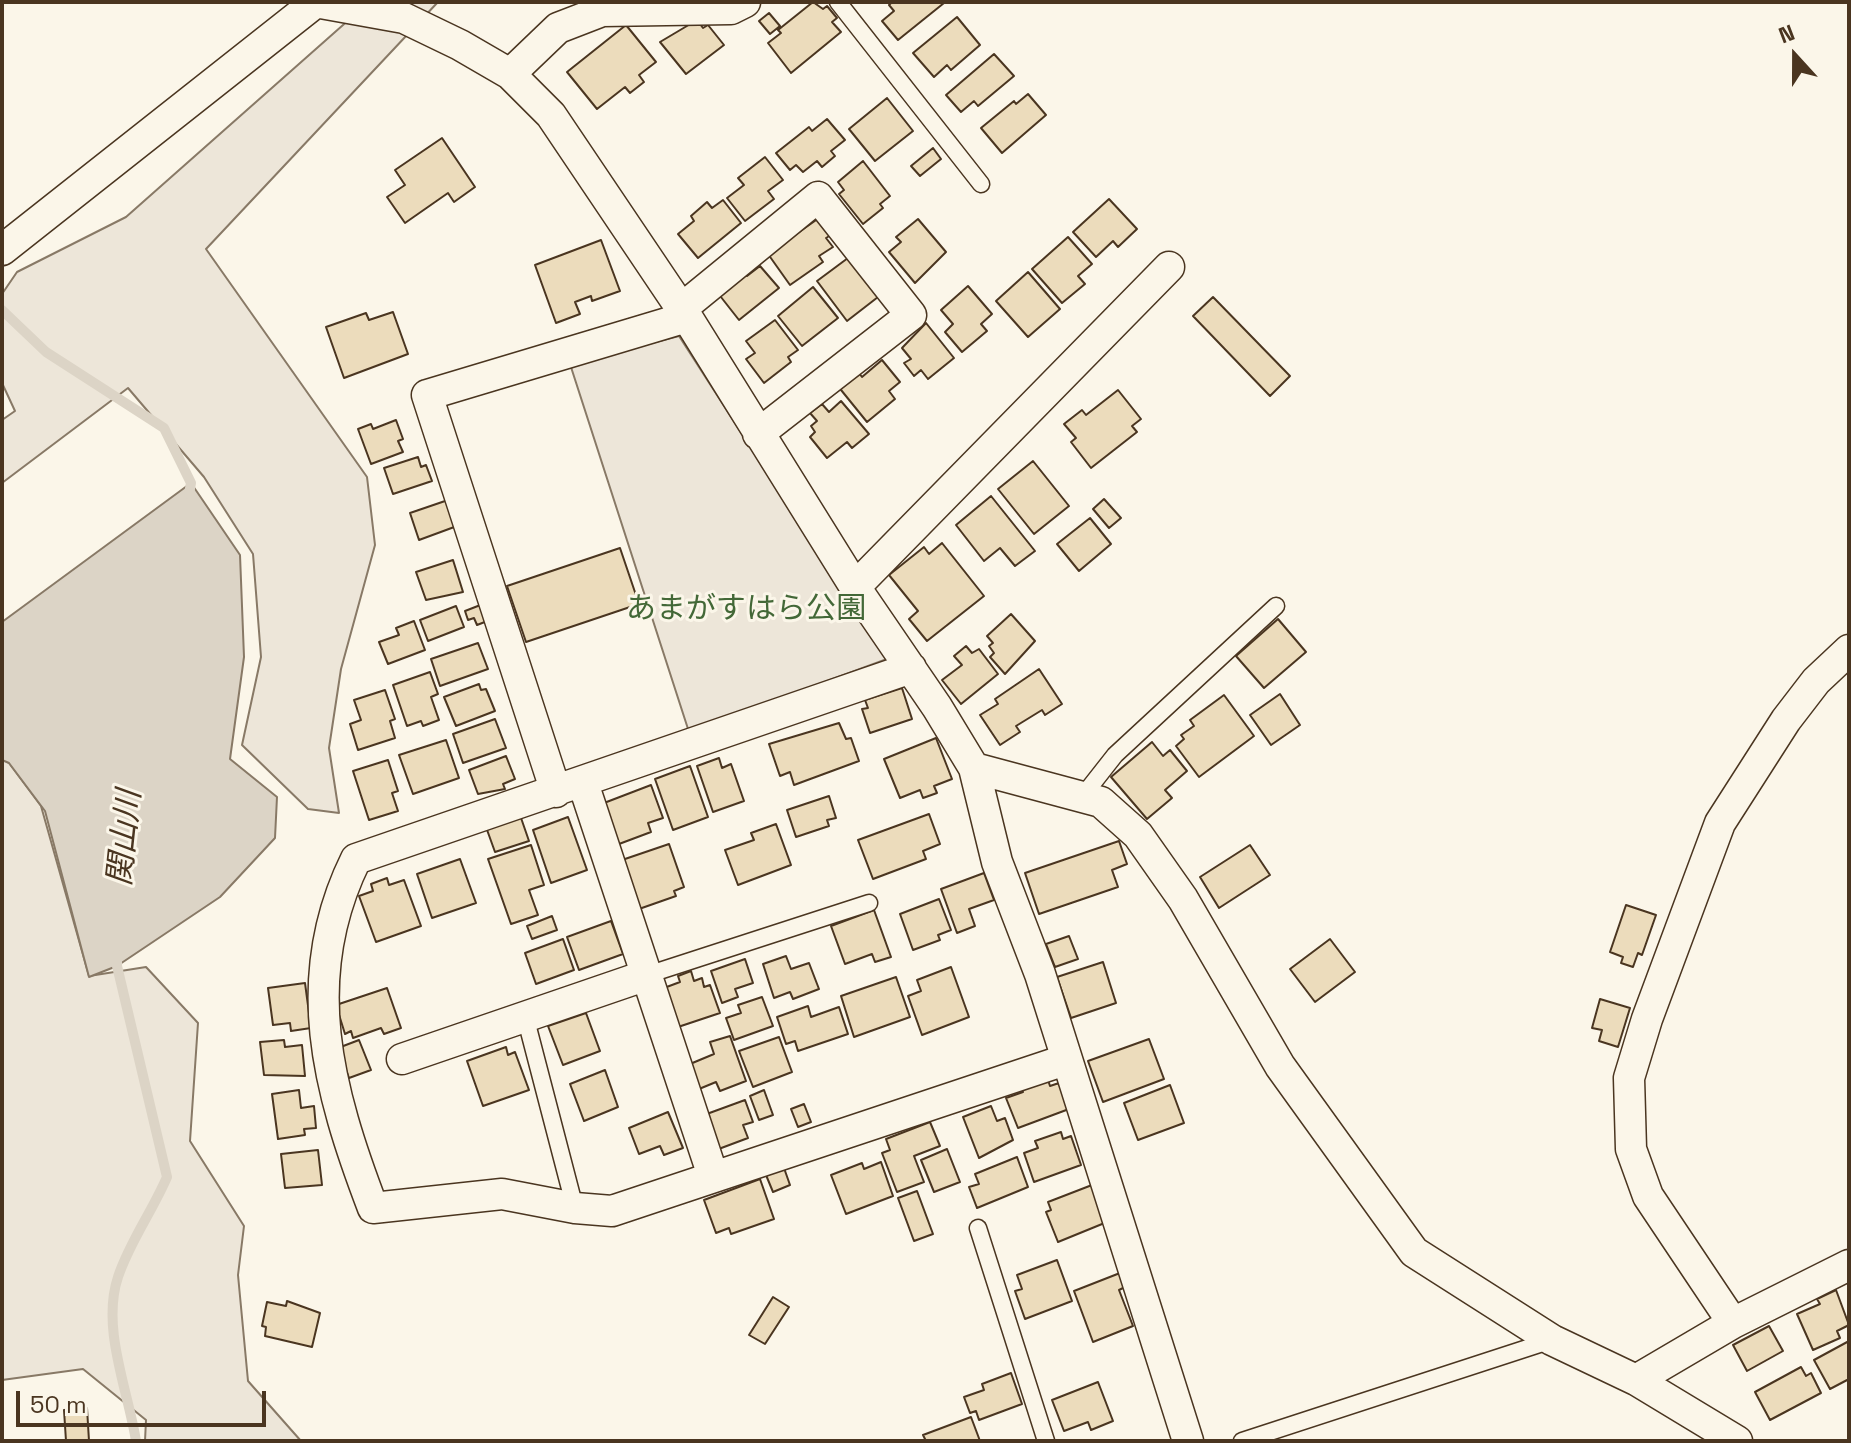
<!DOCTYPE html>
<meta charset="utf-8">
<style>
body{margin:0}
#map{position:relative;width:1851px;height:1443px;overflow:hidden;background:#fbf6e9;font-family:"Space Grotesk",sans-serif}
canvas{display:block}
.frame{position:absolute;inset:0;border:4px solid #4a3520;pointer-events:none}
.north{position:absolute;left:1755px;top:16px;width:80px;height:80px;-webkit-text-stroke:6px #fbf6e9;paint-order:stroke;rotate:339deg;font-size:22px;font-weight:700;line-height:32px;text-align:center;color:#4a3520}
.north::after{content:'';display:block;margin:auto;width:28px;height:36px;background:#4a3520;clip-path:polygon(50% 0,100% 100%,50% 72%,0 100%)}
.scale{position:absolute;left:16px;top:1391px;width:250px;height:36px;box-sizing:border-box;border:4px solid #4a3520;border-top:0;padding-left:10px;font-size:24px;line-height:28px;white-space:nowrap;color:#4a3520;-webkit-text-stroke:6px #fbf6e9;paint-order:stroke}
</style>
<div id="map">
<canvas width="1851" height="1443"></canvas>
<div class="frame"></div>
<div class="north">N</div>
<div class="scale">50 m</div>
</div>
<script>
const context = document.querySelector('canvas').getContext('2d');
context.lineJoin = 'round';
function paint(path, color) { context.fillStyle = color; context.fill(path, 'evenodd'); }
function stroke(path, color, width, dash) { context.strokeStyle = color; context.lineWidth = width; context.lineCap = dash ? 'butt' : 'round'; context.setLineDash(dash || []); context.stroke(path); }
function drawText(font, color, halo, rows, align = 'center') {
  context.font = font + ' "Space Grotesk","Noto Sans JP",sans-serif'; context.lineWidth = 6; context.setLineDash([]); context.textBaseline = 'middle'; context.strokeStyle = halo; context.fillStyle = color; for (const [text, x, y, turn = 0] of rows) {
    context.save(); context.translate(x, y); context.rotate((+turn || 0) * Math.PI / 180); context.textAlign = isNaN(turn) ? turn : align; if (halo) context.strokeText(text, 0, 0); context.fillText(text, 0, 0); context.restore();
  }
}
const green = new Path2D(`
 M369,2h69l-232,247 161,228 8,68 -34,124 -12,79 10,65 -31,-4 -66,-64 19,-88 -8,-103 -49,-77 -76,-89 -126,95v-63l13,-9 -13,-28v-89l15,-22 109,-55z
 M679,336l208,323 -198,73 -119,-368z
 M2,759l7,4 32,43 48,170 57,-9 52,56 -8,118 54,85 -6,49 10,106 53,60h-156l1,-21 -63,-51 -81,11z`);
const water = new Path2D(`
 M191,483l49,72 4,102 -14,102 47,38 -2,41 -55,59 -103,69 -28,11 -44,-166 -36,-48 -7,-3v-138z`);
const stream = new Path2D(`
 M2,310l44,42 118,76 27,55 -2,11
 M117,955v11l50,211c-15,35 -37,64 -49,100 -17,51 10,113 18,164`);
const building = new Path2D(`
 M813,2l10,7 4,-3 10,12 -5,4 9,10 -50,41 -23,-30 13,-10 -3,-3z
 M892,2h51l1,1 -46,37 -16,-19 12,-10 -5,-6z
 M769,13l11,13 -10,8 -11,-13z
 M957,17l23,28 -29,25 -4,-5 -13,12 -21,-24z
 M697,20l6,8 5,-3 16,20 -38,29 -26,-32z
 M626,25l30,37 -17,13 5,7 -14,11 -5,-6 -28,22 -30,-37z
 M994,54l20,22 -36,30 -4,-5 -13,11 -15,-17z
 M1028,94l18,21 -44,38 -21,-25 33,-27 2,3z
 M887,98l26,33 -38,30 -26,-32z
 M827,119l18,21 -14,11 4,5 -13,11 -5,-6 -14,11 -7,-7 -6,5 -14,-17 33,-26 3,4z
 M442,138l33,49 -21,15 -6,-9 -43,30 -18,-26 18,-12 -10,-15z
 M933,148l8,11 -21,17 -9,-10z
 M765,157l18,23 -15,11 6,8 -29,22 -18,-23 17,-13 -6,-7z
 M863,161l27,35 -10,8 3,4 -20,16 -24,-30 5,-4 -6,-8z
 M1109,199l28,30 -19,18 -5,-6 -17,16 -23,-25z
 M723,200l18,23 -43,35 -20,-24 16,-13 -3,-5 16,-14 5,6z
 M819,218l12,17 -5,3 7,9 -14,9 4,6 -33,23 -22,-31z
 M918,219l28,33 -31,31 -26,-31 12,-10 -5,-5z
 M1068,237l24,27 -14,12 7,8 -23,19 -30,-34z
 M601,240l19,51 -28,10 -1,-5 -16,6 5,12 -24,9 -21,-58z
 M852,255l26,42 -31,24 -30,-40z
 M760,266l19,22 -40,32 -22,-28 26,-20 4,4z
 M1028,272l32,37 -32,28 -32,-36z
 M968,286l24,28 -11,10 6,7 -25,21 -17,-20 8,-8 -12,-14z
 M813,287l25,31 -36,28 -24,-30z
 M1213,297l77,79 -20,20 -77,-80z
 M393,312l15,42 -64,24 -18,-51 40,-14 3,7z
 M775,320l23,30 -10,7 3,5 -27,21 -18,-24 9,-6 -9,-12z
 M926,323l28,35 -26,21 -7,-9 -7,6 -10,-13 7,-4 -9,-11z
 M882,360l18,22 -11,9 6,8 -28,23 -30,-37 19,-16 6,8z
 M1118,390l23,29 -9,7 5,6 -46,36 -20,-26 5,-4 -12,-14 18,-14 4,5z
 M841,401l28,33 -17,14 -5,-6 -20,16 -17,-21 5,-5 -4,-6 6,-5 -7,-8 12,-9 7,8z
 M396,420l7,19 -5,2 5,11 -32,12 -13,-35 13,-5 2,5z
 M418,457l3,10 5,-2 6,16 -39,13 -9,-26z
 M1033,461l36,45 -35,28 -36,-45z
 M991,496l44,55 -20,15 -15,-18 -16,13 -28,-36z
 M1104,499l17,19 -12,10 -16,-19z
 M448,500l9,26 -38,14 -9,-27z
 M1090,518l21,26 -32,27 -22,-27z
 M942,543l42,53 -57,45 -18,-22 9,-8 -29,-36 35,-28 5,7z
 M620,548l19,56 -113,38 -19,-56z
 M453,560l10,32 -37,8 -10,-28z
 M483,604l7,16 -13,5 -3,-7 -6,2 -3,-9z
 M456,606l8,21 -36,14 -8,-21z
 M1011,614l24,27 -30,33 -15,-17 4,-4 -5,-7 4,-3 -6,-7z
 M1278,619l28,33 -42,36 -28,-32z
 M414,621l11,29 -37,14 -9,-22 20,-7 -3,-7z
 M478,643l10,26 -48,17 -9,-27z
 M966,646l6,7 7,-4 19,25 -37,30 -19,-24 20,-15 -8,-9z
 M1039,669l23,35 -17,11 -3,-5 -26,16 4,6 -20,13 -20,-30 18,-11 -3,-5z
 M430,672l8,22 -7,3 8,23 -16,6 -2,-5 -14,5 -14,-41z
 M479,684l2,6 5,-1 9,22 -39,15 -12,-29z
 M902,688l10,31 -42,14 -8,-24 6,-1 -3,-8z
 M385,690l10,29 -5,2 5,17 -37,12 -8,-26 11,-4 -7,-20z
 M1280,694l20,31 -29,20 -21,-30z
 M1224,695l30,41 -55,41 -23,-31 8,-7 -3,-4 13,-9 -4,-6z
 M495,719l11,29 -43,15 -10,-29z
 M839,723l7,16 5,-1 8,23 -65,24 -4,-13 -10,4 -11,-32z
 M936,738l16,41 -18,7 3,7 -14,5 -3,-8 -20,8 -16,-39z
 M446,740l13,38 -46,16 -14,-39z
 M1152,742l11,14 7,-6 17,21 -22,19 7,8 -25,21 -36,-42z
 M506,756l9,23 -12,5 2,5 -27,5 -9,-24z
 M719,758l3,10 9,-4 13,37 -31,11 -16,-46z
 M388,760l10,31 -6,2 6,18 -29,9 -16,-49z
 M690,766l18,51 -35,13 -18,-51z
 M651,785l12,33 -15,5 3,9 -32,12 -15,-41z
 M829,796l7,22 -9,2 2,6 -33,11 -9,-27z
 M929,814l11,30 -17,7 3,8 -53,20 -15,-39z
 M520,815l9,26 -34,11 -9,-25z
 M568,817l19,53 -36,13 -18,-53z
 M776,824l15,41 -53,20 -13,-35 29,-10 -3,-7z
 M1119,841l8,23 -15,6 6,17 -79,27 -14,-41z
 M669,844l15,43 -10,4 2,5 -37,13 -17,-49z
 M531,845l13,40 -15,5 9,25 -27,9 -23,-65z
 M1250,845l20,30 -51,33 -19,-31z
 M460,859l16,44 -44,15 -15,-44z
 M984,873l10,27 -25,9 6,17 -18,7 -16,-44z
 M387,878l2,7 15,-5 17,46 -45,16 -17,-46 14,-5 -2,-7z
 M939,899l12,31 -13,5 2,5 -27,10 -13,-36z
 M1626,905l30,10 -14,40 -4,-2 -5,14 -12,-4 2,-6 -13,-5z
 M874,910l17,47 -16,5 -3,-8 -27,10 -14,-38z
 M552,916l5,14 -25,9 -5,-13z
 M611,921l12,33 -44,16 -12,-33z
 M1069,936l9,23 -23,8 -9,-23z
 M563,939l11,31 -38,14 -11,-31z
 M1330,939l25,33 -40,30 -25,-33z
 M786,956l5,13 18,-6 10,26 -26,10 -3,-7 -16,6 -11,-34z
 M745,959l8,24 -18,6 3,8 -16,6 -11,-32z
 M1103,962l13,41 -45,15 -14,-41z
 M951,967l18,50 -47,18 -14,-39 13,-5 -4,-11z
 M691,971l3,10 8,-3 2,9 6,-2 10,28 -42,14 -14,-39 16,-6 -2,-6z
 M896,977l14,40 -56,20 -13,-41z
 M305,983l6,45 -20,3 -1,-8 -17,2 -5,-37z
 M387,988l14,40 -17,6 -3,-6 -28,10 -2,-7 -6,3 -9,-29z
 M762,997l11,29 -39,14 -8,-22 15,-5 -3,-8z
 M1600,999l30,9 -12,39 -19,-6 3,-11 -10,-2z
 M808,1006l3,11 28,-10 9,27 -50,17 -3,-10 -9,3 -9,-27z
 M586,1013l14,38 -37,14 -15,-39z
 M730,1036l16,45 -26,10 -4,-9 -17,7 -9,-25 24,-10 -4,-12z
 M779,1037l13,35 -39,15 -14,-36z
 M1149,1039l15,40 -61,23 -15,-41z
 M284,1040l1,7 17,-2 3,31 -41,-1 -4,-33z
 M359,1040l12,30 -22,8 -11,-30z
 M506,1047l2,8 7,-3 14,38 -46,16 -16,-45z
 M605,1070l13,37 -34,14 -14,-37z
 M1047,1077l3,9 9,-3 10,26 -51,19 -12,-30 17,-6 -2,-6z
 M1170,1085l14,38 -46,17 -14,-37z
 M299,1090l2,18 13,-2 2,22 -12,1 1,6 -27,4 -6,-45z
 M764,1090l9,25 -14,5 -9,-24z
 M745,1100l8,22 -10,3 5,13 -32,12 -12,-35z
 M804,1104l7,18 -13,5 -7,-18z
 M991,1106l6,15 8,-3 8,22 -34,18 -16,-41z
 M668,1112l15,36 -19,7 -4,-9 -21,8 -10,-26z
 M930,1122l10,24 -26,10 10,26 -27,10 -15,-39 8,-3 -4,-11z
 M1061,1132l2,7 8,-3 10,29 -47,17 -10,-29 14,-5 -3,-7z
 M947,1149l13,33 -26,10 -13,-32z
 M318,1150l4,35 -37,3 -4,-34z
 M1017,1157l11,30 -51,21 -8,-21 10,-3 -4,-10z
 M881,1162l12,34 -47,18 -15,-39 31,-12 2,6z
 M784,1168l6,17 -17,7 -7,-17z
 M760,1179l14,40 -43,15 -2,-6 -13,5 -12,-33z
 M1092,1185l15,37 -49,20 -12,-30 5,-2 -3,-8z
 M917,1191l16,43 -19,7 -16,-43z
 M1057,1260l15,41 -47,18 -10,-28 7,-2 -5,-14z
 M1120,1273l5,14 -6,3 14,36 -40,16 -19,-51z
 M1836,1290l13,35 -12,6 3,7 -27,12 -16,-36 23,-10 -3,-5z
 M773,1297l16,10 -24,37 -16,-9z
 M287,1301l33,12 -8,34 -47,-11 1,-9 -4,-1 5,-24 19,4z
 M1769,1326l14,25 -36,20 -14,-26z
 M1849,1341v38l-19,10 -16,-29z
 M1801,1367l5,9 5,-3 10,20 -51,27 -15,-28z
 M1011,1373l11,31 -43,16 -3,-9 -6,2 -6,-16 20,-7 -2,-6z
 M1098,1382l15,39 -22,9 -3,-8 -24,9 -12,-31z
 M87,1408l2,33h-23l-2,-31z
 M971,1417l9,24h-54l-3,-6z`);
const lane = new Path2D(`
 M838,2l143,182
 M1082,797l33,-42 161,-149
 M647,975l222,-72
 M525,1016l50,192
 M978,1228l68,213
 M1242,1441l310,-101`);
const street = new Path2D(`
 M315,2l89,16 56,27 50,29 41,41 136,202 168,270 82,120 37,61 23,94 43,112 148,467
 M510,74l48,-46 44,-17 129,-2 14,-7
 M2,250l314,-248
 M681,309l137,-112 93,118 -153,119
 M855,587l314,-320
 M911,668l-555,191c-59,119 -28,231 17,349l129,-14 73,14 37,3 453,-151
 M974,768l127,34 37,33 45,64 97,167 134,186 138,88 84,40 101,61
 M583,783l130,393
 M556,792l-129,-397 260,-78
 M402,1059l245,-84
 M1733,1323l-85,-127 -17,-47 -2,-71 18,-59 73,-196 66,-103 30,-39 33,-31
 M1636,1380l97,-57 116,-58`);
const parkNames = [
 ["あまがすはら公園",746,610]
];
const waterNames = [
 ["関山川",126,838,-84]
];
paint(green, '#ede6d9');
stroke(green, '#887966', 2);
paint(water, '#dcd4c6');
stroke(water, '#887966', 2);
stroke(stream, '#dcd4c6', 10);
paint(building, '#ecdcbc');
stroke(building, '#4a3520', 2);
stroke(lane, '#4a3520', 19);
stroke(street, '#4a3520', 33);
stroke(lane, '#fbf6e9', 16);
stroke(street, '#fbf6e9', 30);
drawText('30px', '#436837', '#fbf6e9', parkNames);
drawText('italic 32px', '#4a3520', '#fbf6e9', waterNames);
</script>
